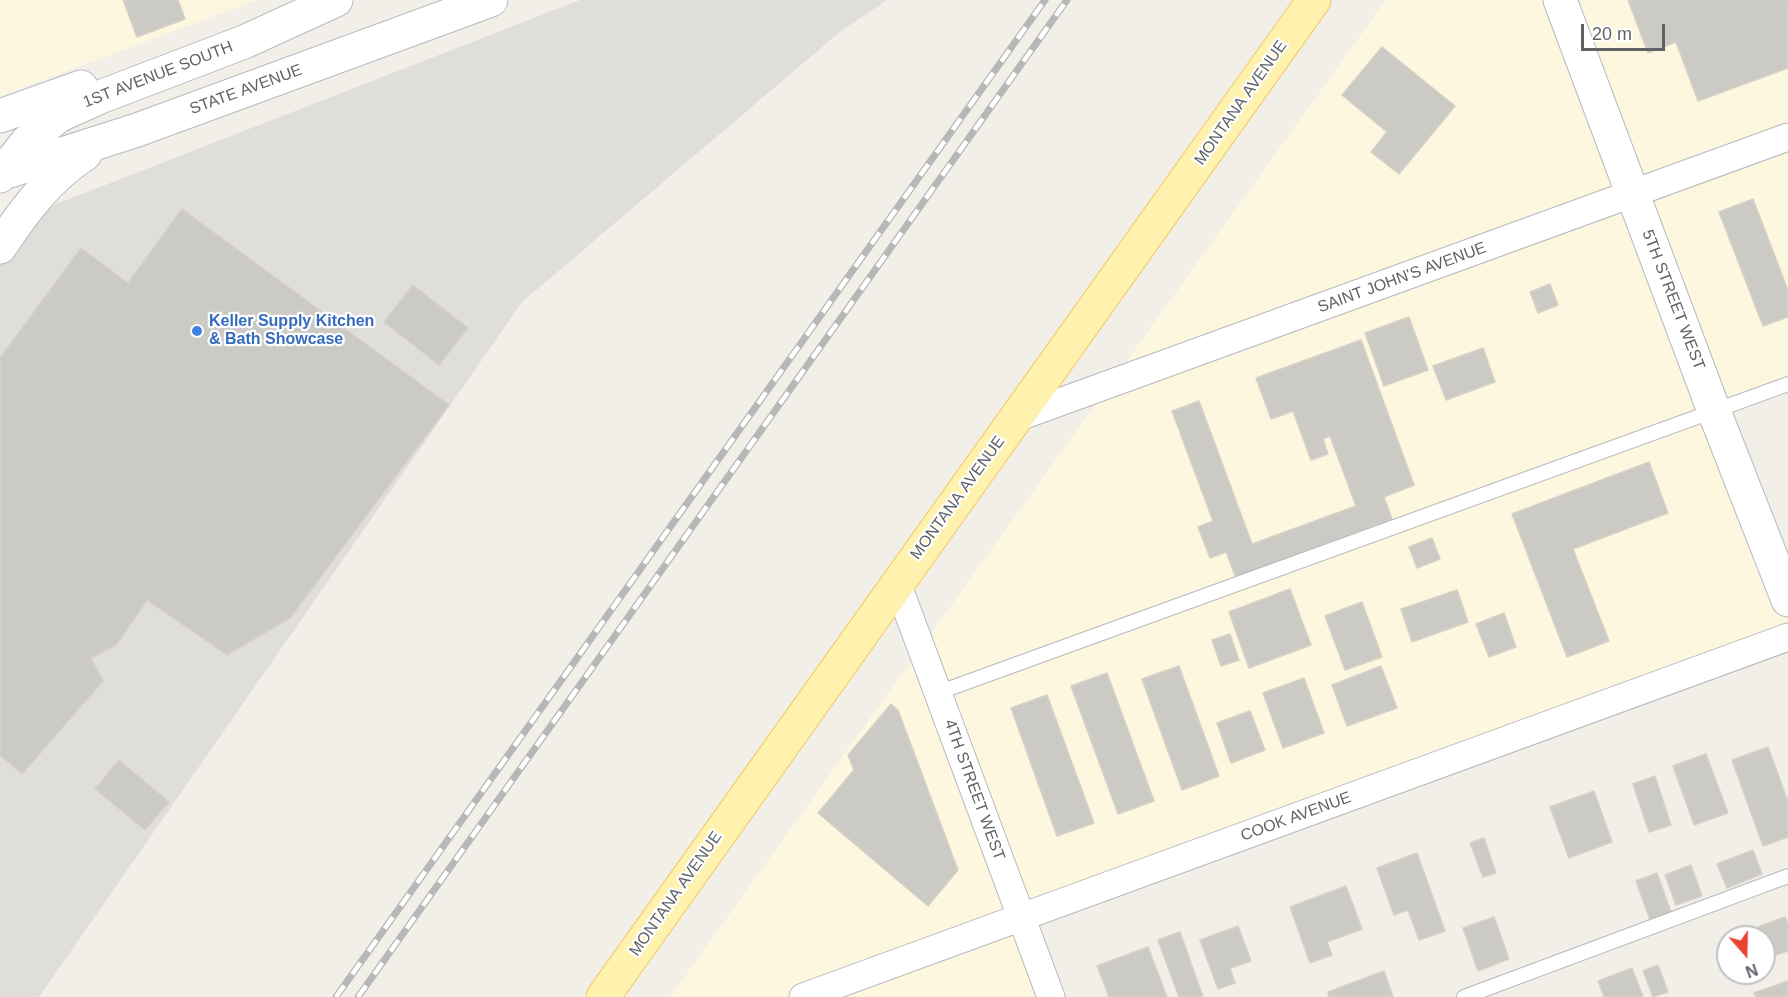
<!DOCTYPE html>
<style>
body{margin:0}
#map{position:relative;width:1788px;height:997px;overflow:hidden;background:#f1efe8;font-family:Arial,sans-serif}
canvas{display:block}
.north{position:absolute;left:1716px;top:925px;width:60px;height:60px;box-sizing:border-box;background:#fff;border:2px solid #bfc1c3;border-radius:50%;rotate:160deg;font-size:16px;font-weight:700;line-height:24px;text-align:center;color:#5f6368}
.north::after{content:'';display:block;margin:auto;width:21px;height:27px;background:#ea4335;clip-path:polygon(50% 0,100% 100%,50% 72%,0 100%)}
.scale{position:absolute;left:1581px;top:24px;width:84px;height:27px;box-sizing:border-box;border:3px solid #5f6368;border-top:0;padding-left:8px;font-size:18px;line-height:21px;white-space:nowrap;color:#5f6368;-webkit-text-stroke:4px #fff;paint-order:stroke}
</style>
<div id="map">
<canvas width="1788" height="997"></canvas>
<div class="north">N</div>
<div class="scale">20 m</div>
</div>
<script>
const context = document.querySelector('canvas').getContext('2d');
context.lineJoin = 'round';
function paint(path, color) { context.fillStyle = color; context.fill(path, 'evenodd'); }
function stroke(path, color, width, dash) { context.strokeStyle = color; context.lineWidth = width; context.lineCap = dash ? 'butt' : 'round'; context.setLineDash(dash || []); context.stroke(path); }
function drawText(font, color, halo, rows, align = 'center') {
  context.font = font + ' Arial,sans-serif'; context.lineWidth = 4.5; context.setLineDash([]); context.textBaseline = 'middle'; context.strokeStyle = halo; context.fillStyle = color; for (const [text, x, y, turn = 0] of rows) {
    context.save(); context.translate(x, y); context.rotate((+turn || 0) * Math.PI / 180); context.textAlign = isNaN(turn) ? turn : align; if (halo) context.strokeText(text, 0, 0); context.fillText(text, 0, 0); context.restore();
  }
}
const commercial = new Path2D(`
 M0,0h257l-257,96z
 M1386,0h402v384l-73,28 73,188v37l-767,281 30,79h-381z`);
const industrial = new Path2D(`
 M580,0h307l-46,31 -319,271 -483,695h-39v-771z`);
const building = new Path2D(`
 M123,0h55l7,19 -48,18z
 M1628,0h160v68l-90,33 -22,-59 -28,11z
 M1382,47l73,59 -56,68 -28,-22 16,-20 -45,-37z
 M1753,199l35,91v27l-25,9 -44,-114z
 M182,209l267,196 -159,213 -63,37 -80,-55 -30,44 -26,14 12,23 -81,93 -22,-19v-397l81,-110 47,35z
 M1550,284l8,21 -20,8 -8,-21z
 M413,285l55,43 -29,37 -55,-43z
 M1409,317l19,53 -44,16 -19,-53z
 M1361,340l53,145 -30,12 8,22 -156,59 -10,-26 -16,6 -12,-31 15,-6 -41,-110 27,-10 53,143 104,-38 -26,-70 -7,3 5,15 -17,6 -18,-49 -22,8 -15,-41z
 M1483,348l12,34 -49,18 -13,-34z
 M1649,462l19,51 -95,36 36,92 -42,16 -55,-143z
 M1432,538l8,21 -23,9 -8,-21z
 M1290,589l21,56 -62,23 -20,-56z
 M1457,590l11,32 -56,20 -11,-33z
 M1362,602l20,55 -37,13 -20,-54z
 M1504,613l12,34 -27,10 -13,-33z
 M1230,634l9,26 -18,6 -9,-26z
 M1179,666l40,110 -37,14 -40,-111z
 M1381,666l16,42 -50,18 -15,-41z
 M1107,673l47,128 -36,13 -47,-128z
 M1304,678l20,55 -41,15 -20,-55z
 M1047,695l47,128 -37,13 -46,-128z
 M891,704l7,6 60,160 -30,36 -110,-93 36,-43 -6,-15z
 M1250,711l15,39 -34,13 -14,-40z
 M1768,747l20,55v35l-25,9 -31,-86z
 M1706,754l22,59 -34,12 -21,-59z
 M119,760l50,42 -24,28 -50,-41z
 M1655,776l16,49 -22,7 -16,-48z
 M1594,791l18,51 -43,16 -19,-51z
 M1484,838l12,35 -13,4 -13,-34z
 M1753,850l9,24 -35,14 -10,-24z
 M1417,853l28,78 -26,9 -11,-30 -14,5 -17,-47z
 M1691,865l11,31 -26,9 -11,-30z
 M1657,873l14,39 -21,8 -14,-39z
 M1346,886l16,43 -35,13 5,13 -22,8 -20,-56z
 M1494,917l15,42 -31,12 -15,-43z
 M1785,917l3,8v26l-18,6 -6,-20h-2l-4,-10z
 M1238,926l13,35 -21,7 5,15 -17,6 -18,-49z
 M1180,932l23,65h-24l-21,-57z
 M1148,947l19,50h-58l-12,-31z
 M1658,965l10,27 -15,5 -10,-26z
 M1632,968l11,29h-39l-6,-16z
 M1384,971l9,26h-64l-1,-5z
 M1788,981v16h-32l-2,-4z`);
const lane = new Path2D(`
 M937,693l851,-309
 M1464,997l324,-121`);
const street = new Path2D(`
 M1016,418l772,-281
 M897,583l154,414
 M803,997l985,-360`);
const secondary = new Path2D(`
 M1560,0l154,411 74,189
 M0,116l81,-29
 M0,174l137,-44 354,-130
 M0,176l27,-34 31,-26 42,-19 144,-55 92,-42
 M0,247c23,-35 49,-70 85,-93`);
const primary = new Path2D(`
 M603,997l711,-997`);
const rail = new Path2D(`
 M336,997l709,-997
 M358,997l709,-997`);
const markers = [
 [197,331,6,"#3f7fe0"]
];
const streetNames = [
 ["1ST AVENUE SOUTH",158,75,-21],
 ["STATE AVENUE",246,90,-20],
 ["MONTANA AVENUE",1241,103,-55],
 ["SAINT JOHN'S AVENUE",1402,278,-20],
 ["5TH STREET WEST",1673,300,69],
 ["MONTANA AVENUE",958,498,-54],
 ["4TH STREET WEST",974,790,70],
 ["COOK AVENUE",1296,817,-20],
 ["MONTANA AVENUE",676,894,-55]
];
const shopNames = [
 ["Keller Supply Kitchen",209,322],
 ["& Bath Showcase",209,340]
];
paint(commercial, '#fef7e0');
paint(industrial, '#e0deda');
paint(building, '#cccac5');
stroke(building, '#d6d1c6', 1.5);
stroke(lane, '#b5b8bc', 16);
stroke(street, '#b5b8bc', 29);
stroke(secondary, '#b6babf', 35);
stroke(primary, '#f2c960', 35);
stroke(lane, '#fff', 14);
stroke(street, '#fff', 27);
stroke(secondary, '#fff', 33);
stroke(primary, '#fff2af', 33);
stroke(rail, '#b6b7b8', 7);
stroke(rail, '#fff', 4.5, [14]);
for (const [x, y, r, color] of markers) { const dot = new Path2D(); dot.arc(x, y, r, 0, 2 * Math.PI); context.fillStyle = color; context.fill(dot); stroke(dot, '#fff', 2); }
drawText('16px', '#5f6368', '#fff', streetNames);
drawText('bold 16px', '#366cbe', '#fff', shopNames, 'left');
</script>
